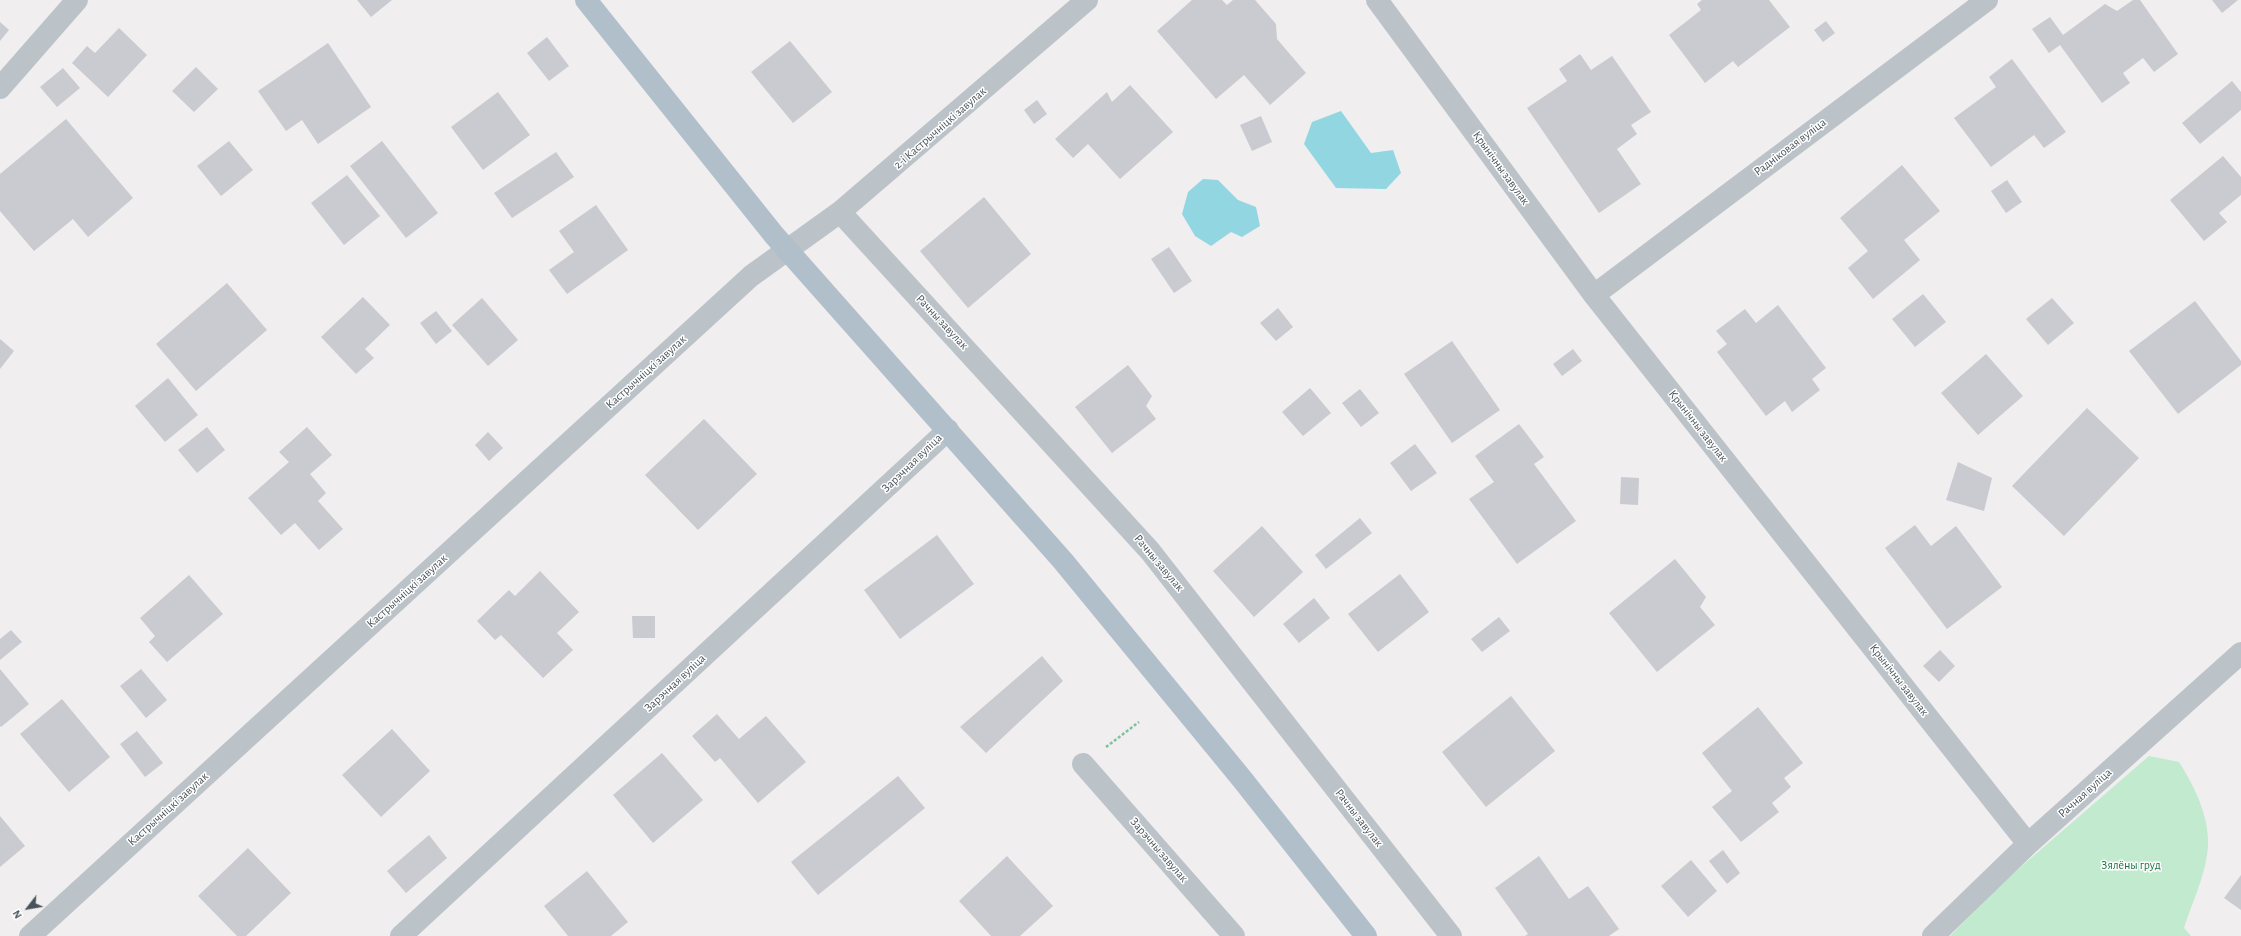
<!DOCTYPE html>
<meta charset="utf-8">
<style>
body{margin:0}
#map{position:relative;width:2241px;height:936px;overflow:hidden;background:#f0eeee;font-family:"Alegreya Sans",sans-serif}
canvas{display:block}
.north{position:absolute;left:8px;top:888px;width:40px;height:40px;-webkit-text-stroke:3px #fff;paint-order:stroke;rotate:239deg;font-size:11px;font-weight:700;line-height:16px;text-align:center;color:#485259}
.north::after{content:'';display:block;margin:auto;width:14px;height:18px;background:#485259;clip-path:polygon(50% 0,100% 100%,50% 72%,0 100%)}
</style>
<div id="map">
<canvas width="2241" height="936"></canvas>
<div class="north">N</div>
</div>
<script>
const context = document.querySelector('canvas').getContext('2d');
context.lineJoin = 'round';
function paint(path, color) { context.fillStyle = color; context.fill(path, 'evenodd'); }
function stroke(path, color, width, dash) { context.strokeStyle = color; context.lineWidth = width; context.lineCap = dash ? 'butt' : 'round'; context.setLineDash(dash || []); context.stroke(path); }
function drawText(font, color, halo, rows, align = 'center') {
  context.font = font + ' "Alegreya Sans",sans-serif'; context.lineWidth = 3; context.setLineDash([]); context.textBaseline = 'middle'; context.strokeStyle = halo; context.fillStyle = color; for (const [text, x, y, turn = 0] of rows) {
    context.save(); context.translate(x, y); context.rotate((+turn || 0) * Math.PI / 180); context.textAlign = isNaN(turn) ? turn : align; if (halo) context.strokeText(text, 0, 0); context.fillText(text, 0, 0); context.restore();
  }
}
const green = new Path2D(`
 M2149,756l30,6c14,22 28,49 29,77 1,29 -15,61 -24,89l7,8h-241l51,-52z`);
const water = new Path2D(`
 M1341,111l30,42 22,-3 8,23 -15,16 -50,-1 -32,-44 8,-22z
 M1203,179l15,1 20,20 18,7 4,19 -18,11 -11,-5 -20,14 -16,-10 -13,-22 6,-22z`);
const building = new Path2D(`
 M357,0h35l-21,17z
 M1192,0h30l5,5 6,-5h22l21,24 1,15 29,34 -36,32 -26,-30 -28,24 -59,-68z
 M1702,0h67l21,27 -52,40 -5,-6 -28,22 -36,-48 32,-25 -4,-6z
 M2133,0h7l38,54 -24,18 -11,-14 -20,15 7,10 -28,20 -42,-58 -11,8 -17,-24 18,-12 13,18 42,-31 12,7z
 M2212,0h26l-16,13z
 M1826,21l9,12 -12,9 -9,-12z
 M0,22l9,8 -9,11z
 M119,28l28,27 -39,42 -36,-34 15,-17 8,7z
 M547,37l22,29 -20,15 -22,-28z
 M790,41l42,51 -39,31 -42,-51z
 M328,43l43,64 -53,37 -16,-24 -16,11 -28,-40z
 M1580,54l11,16 21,-14 39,56 -20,13 6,9 -20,15 24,35 -42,29 -72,-105 40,-27 -8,-12z
 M2012,59l54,73 -22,16 -10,-13 -43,32 -37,-49 42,-31 -7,-10z
 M196,67l22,22 -24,23 -22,-21z
 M63,68l17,20 -23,19 -17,-20z
 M2232,81l9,11v18l-41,34 -18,-21z
 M1130,85l43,47 -53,47 -32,-35 -15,14 -18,-19 52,-47 5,10z
 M498,92l32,43 -47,35 -32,-43z
 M1037,100l10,14 -13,10 -10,-14z
 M1261,116l11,26 -20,9 -12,-26z
 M66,119l67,79 -45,39 -15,-18 -39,32 -34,-40v-37z
 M229,141l24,29 -32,26 -24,-30z
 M382,141l56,72 -32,25 -56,-72z
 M556,152l18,25 -62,41 -18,-25z
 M2223,156l18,21v18l-22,18 8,9 -23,19 -34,-41z
 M1902,165l38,46 -36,29 16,20 -47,39 -25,-31 20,-17 -28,-33z
 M347,175l33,41 -36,29 -33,-42z
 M2007,180l15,22 -16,11 -15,-22z
 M984,197l47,57 -63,54 -48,-57z
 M596,205l32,45 -61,44 -18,-24 25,-18 -15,-21z
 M1169,247l23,34 -18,12 -23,-34z
 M227,283l40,47 -71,61 -40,-47z
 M1923,294l23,28 -31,25 -23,-28z
 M363,297l27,28 -25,24 9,9 -18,16 -35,-37z
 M482,298l36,42 -30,26 -36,-41z
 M2052,298l22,25 -26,22 -22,-26z
 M2195,301l46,60v4l-63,49 -49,-63z
 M1778,305l48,63 -14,11 8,11 -28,22 -7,-11 -19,15 -49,-64 10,-8 -11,-13 29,-22 11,14z
 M1278,308l15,19 -17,14 -16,-18z
 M436,311l16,20 -16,13 -16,-21z
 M0,339l14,12 -14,18z
 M1452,341l48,69 -48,33 -48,-69z
 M1573,349l9,12 -20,15 -9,-12z
 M1986,354l37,42 -45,39 -37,-42z
 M1128,365l24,31 -6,10 10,13 -44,34 -37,-46z
 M168,378l30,37 -33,27 -30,-36z
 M1310,388l21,25 -28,23 -21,-24z
 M1360,389l19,24 -18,14 -19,-24z
 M2087,408l52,50 -75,78 -52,-50z
 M704,419l53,55 -59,56 -53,-55z
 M1519,424l25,33 -10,7 42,57 -59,43 -48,-65 25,-17 -19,-26z
 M207,427l18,23 -28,23 -19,-23z
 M307,427l25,28 -22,19 16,19 -8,8 25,28 -24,21 -24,-27 -14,12 -33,-37 41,-36 -10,-10z
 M488,432l15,16 -14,13 -14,-16z
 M1415,444l22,29 -26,18 -21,-28z
 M1958,462l34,16 -8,33 -38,-11z
 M1621,477l18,1 -1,27 -18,-1z
 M1360,518l12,15 -46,36 -11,-14z
 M1915,525l16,21 25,-20 46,61 -55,42 -62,-81z
 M1262,526l41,46 -49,45 -41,-46z
 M937,535l37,49 -74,55 -36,-49z
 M1675,559l31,38 -6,10 15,18 -58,47 -48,-59z
 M540,571l39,41 -22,21 16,17 -30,28 -42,-43 -6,5 -18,-19 32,-31 6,6z
 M1400,574l29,38 -51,40 -30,-38z
 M189,575l34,39 -56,48 -18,-20 6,-6 -15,-18z
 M1314,598l16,20 -31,25 -16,-19z
 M632,616h23v22h-22z
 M1499,617l11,14 -28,21 -11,-13z
 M11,630l11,12 -22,18v-21z
 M1940,650l15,16 -16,16 -16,-16z
 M1042,656l21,25 -77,72 -26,-26z
 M0,669l29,35 -28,23 -1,-1z
 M141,669l26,31 -21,18 -26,-32z
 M1511,696l44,55 -69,56 -44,-55z
 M62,699l48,58 -41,35 -49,-58z
 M1758,707l45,56 -19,15 7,9 -19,16 7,9 -38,30 -29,-35 20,-16 -30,-38z
 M717,714l22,25 27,-23 40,46 -48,41 -38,-45 -5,4 -23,-26z
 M392,729l38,42 -49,46 -39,-42z
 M137,731l26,32 -18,14 -25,-33z
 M662,753l41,47 -50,43 -40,-48z
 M898,776l27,32 -107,87 -27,-33z
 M0,816l25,30 -25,21z
 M429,835l18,23 -41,35 -19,-22z
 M248,848l43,45 -45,43h-9l-39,-40z
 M1723,850l17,23 -13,11 -18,-23z
 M1007,856l46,50 -33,30h-29l-32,-35z
 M1539,856l30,43 19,-13 31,43 -10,7h-84l3,-2 -33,-46z
 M1691,860l26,31 -29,26 -27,-31z
 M587,871l41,51 -17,14h-43l-24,-30z
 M2241,875v35l-17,-12z`);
const path = new Path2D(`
 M1106,747l33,-25`);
const minor = new Path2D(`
 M1377,0l217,295 434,549
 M0,88l77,-88
 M840,212l310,339 301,385
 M1594,295l393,-295
 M1083,764l151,172
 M30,936l721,-660 89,-64 247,-212
 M401,936l547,-506
 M1933,936l95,-92 213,-191`);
const major = new Path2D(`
 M586,0l188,235 289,326 179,218 124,157`);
const streetNames = [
 ["2-і Кастрычніцкі завулак",940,128,-41],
 ["Радніковая вуліца",1790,147,-37],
 ["Крынічны завулак",1501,168,54],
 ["Рачны завулак",942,322,47],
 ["Кастрычніцкі завулак",646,372,-42],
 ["Крынічны завулак",1698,426,52],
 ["Зарэчная вуліца",912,463,-44],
 ["Рачны завулак",1159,563,50],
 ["Кастрычніцкі завулак",407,591,-42],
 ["Крынічны завулак",1899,680,52],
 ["Зарэчная вуліца",675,683,-43],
 ["Рачная вуліца",2085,793,-42],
 ["Кастрычніцкі завулак",168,809,-42],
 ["Рачны завулак",1359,818,52],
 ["Зарэчны завулак",1159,850,49]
];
const parkNames = [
 ["Зялёны груд",2131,865]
];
paint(green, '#c1eace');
paint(water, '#92d6e2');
paint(building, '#c9cbd0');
stroke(path, '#7cc49c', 2.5, [3, 2]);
stroke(minor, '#bbc3c9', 22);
stroke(major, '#b0bfca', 22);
drawText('12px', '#485259', '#fff', streetNames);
drawText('12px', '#207345', '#fff', parkNames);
</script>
